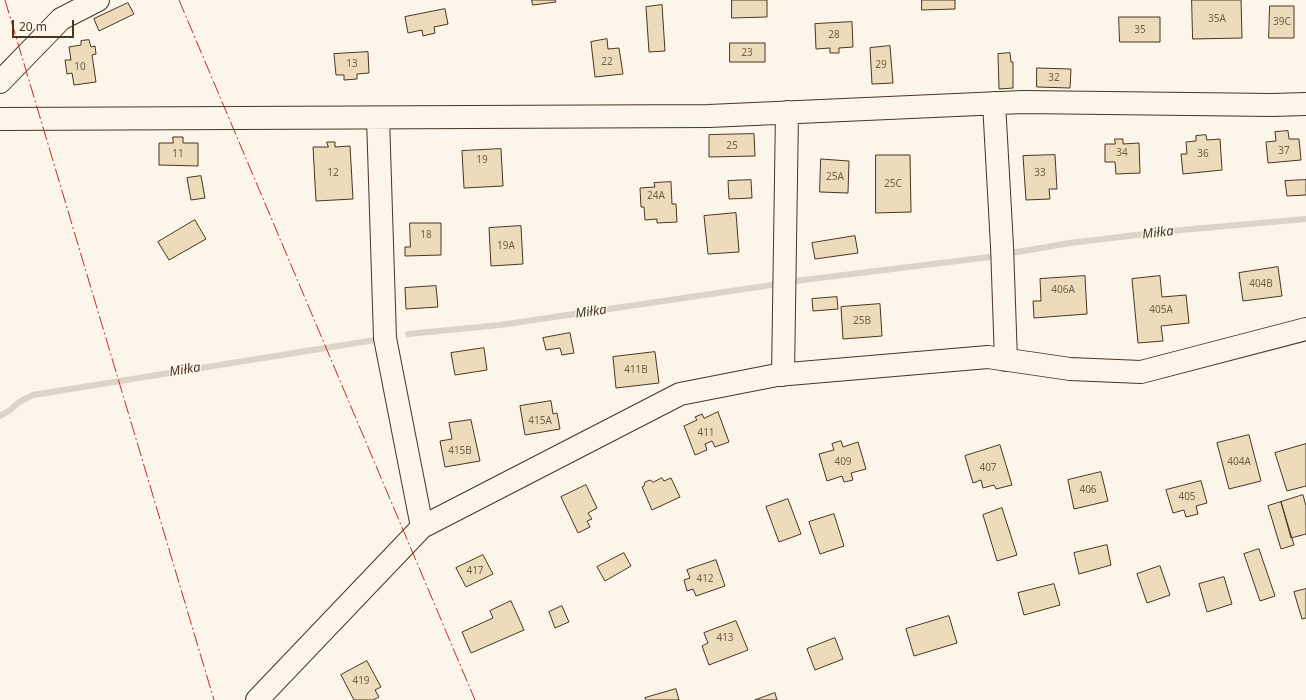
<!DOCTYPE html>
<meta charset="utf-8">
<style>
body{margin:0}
#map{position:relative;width:1306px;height:700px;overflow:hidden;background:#fbf6e9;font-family:"Noto Sans",sans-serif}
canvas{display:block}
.scale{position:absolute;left:12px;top:20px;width:62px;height:18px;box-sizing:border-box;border:2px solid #4a3520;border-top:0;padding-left:5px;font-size:12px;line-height:14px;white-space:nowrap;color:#4a3520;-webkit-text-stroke:3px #fbf6e9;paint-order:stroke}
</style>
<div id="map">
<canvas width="1306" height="700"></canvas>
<div class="scale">20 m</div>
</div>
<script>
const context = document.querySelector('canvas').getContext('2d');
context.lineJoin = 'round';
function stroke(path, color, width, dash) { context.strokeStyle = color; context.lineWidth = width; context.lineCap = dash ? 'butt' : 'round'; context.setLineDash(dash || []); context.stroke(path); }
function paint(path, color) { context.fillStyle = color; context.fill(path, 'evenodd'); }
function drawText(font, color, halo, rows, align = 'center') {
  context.font = font + ' "Noto Sans",sans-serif'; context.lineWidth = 3; context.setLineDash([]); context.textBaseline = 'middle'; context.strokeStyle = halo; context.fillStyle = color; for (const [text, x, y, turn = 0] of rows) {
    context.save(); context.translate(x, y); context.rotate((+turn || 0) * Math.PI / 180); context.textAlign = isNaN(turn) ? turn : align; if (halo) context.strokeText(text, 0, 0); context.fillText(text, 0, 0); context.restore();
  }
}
const stream = new Path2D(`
 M1011,253l59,-10 100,-12 136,-12
 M795,281l195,-24
 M408,334l92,-9 272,-40
 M0,416l9,-5 10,-9 14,-7 342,-55`);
const building = new Path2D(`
 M532,0h23l1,2 -23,3z
 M732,0h35v17l-35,1z
 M922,0h33v9l-33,1z
 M1192,0h49l1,38 -49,1z
 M128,3l6,11 -35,17 -5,-12z
 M662,5l3,46 -16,1 -3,-45z
 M1270,6h24v32h-25z
 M445,9l3,15 -14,3 1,6 -12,3 -1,-6 -14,3 -3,-16z
 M1119,17h41v25h-40z
 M852,22l1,25 -14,1v5h-9v-5l-14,1 -1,-25z
 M607,39l1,10 11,-1 4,26 -28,3 -4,-35z
 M89,40l2,7 4,-1 1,8 -4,1 4,27 -22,3 -2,-12 -5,1 -2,-14h6l-2,-13 12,-2v-4z
 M730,43h35v19h-35z
 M890,46l3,37 -21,1 -2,-36z
 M368,52l1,21 -12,1v5l-13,1v-5h-8l-2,-21z
 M1010,53l1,9h2v26l-14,1 -1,-35z
 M1037,68l34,1 -1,19 -33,-1z
 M1288,131l1,8h10l2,21 -33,3 -2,-21 10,-1 -1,-9z
 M754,134l1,22 -46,1v-22z
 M1206,135l1,5 13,-1 2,31 -39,4 -2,-20h6l-1,-12 10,-1v-5z
 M173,137h10v6h15v23l-39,-1v-22h14z
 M1115,139h8v5l16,-1 1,30 -24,1 -1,-12h-10v-18h10z
 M327,142h8v5l15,-1 3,53 -37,2 -3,-54h15z
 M501,149l2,37 -39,2 -2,-37z
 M876,155h34l1,57 -35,1z
 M1055,155l2,34h-8l1,10 -24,1 -3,-44z
 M821,159l28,2 -1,32 -28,-1z
 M201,176l4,22 -14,2 -4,-22z
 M751,180l1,18 -23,1 -1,-18z
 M1306,180v15l-19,1 -2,-15z
 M671,182l1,22h4l1,18 -20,1v-4l-12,1 -1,-13h-3l-1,-19 15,-1 -1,-4z
 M736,213l3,39 -31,2 -4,-38z
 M195,220l11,19 -37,21 -11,-18z
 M410,223h31v32l-36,1v-9h5z
 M521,226l2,38 -32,2 -2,-38z
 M855,236l3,17 -43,6 -3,-16z
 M1278,267l4,29 -39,5 -4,-28z
 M1085,276l2,38 -53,4 -1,-17h8l-1,-22z
 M1160,276l2,21 24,-2 3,28 -28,3 2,15 -25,2 -6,-64z
 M436,286l2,21 -32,2 -1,-21z
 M837,297l1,12 -25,2 -1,-12z
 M880,304l2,32 -39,3 -2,-32z
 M570,333l4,20 -12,2 -2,-7 -14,2 -3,-12z
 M484,348l3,22 -32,5 -4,-22z
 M655,352l4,31 -43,5 -3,-31z
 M551,401l2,13 4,-1 3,16 -35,6 -5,-29z
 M718,412l11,30 -14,5 -3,-6 -7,3 2,6 -12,5 -11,-29 13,-6 -2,-3 7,-3 2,4z
 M471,420l9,41 -35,6 -5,-26 12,-2 -3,-16z
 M1249,435l12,46 -32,8 -12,-46z
 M841,441l2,6 15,-5 8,27 -15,4 2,7 -9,2 -2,-6 -15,5 -8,-27 15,-4 -2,-6z
 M1306,444v42l-19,5 -12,-38z
 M1000,445l12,40 -16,4 -2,-4 -11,3 -2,-8 -8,3 -8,-27z
 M1101,472l7,29 -34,8 -6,-29z
 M662,478l2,3 7,-3 9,19 -28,13 -10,-23 2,-1 1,-4 5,-2 3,2z
 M1201,481l6,22 -11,3 2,8 -12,3 -2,-7 -11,3 -7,-23z
 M586,485l11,23 -9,5 4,6 -5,2 3,6 -12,6 -17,-36z
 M1303,495l3,11v28l-15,4 -10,-36z
 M788,499l13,35 -22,8 -13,-35z
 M1281,502l13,43 -13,4 -13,-43z
 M1002,508l15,47 -20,6 -14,-46z
 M834,514l10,32 -24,8 -11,-32z
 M1107,545l4,20 -32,9 -5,-21z
 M1259,549l16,47 -15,5 -16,-47z
 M624,553l7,13 -26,15 -8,-14z
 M483,555l10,19 -27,13 -10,-19z
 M716,560l9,26 -29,10 -3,-7 -6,2 -3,-11 6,-2 -3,-8z
 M1160,566l10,29 -23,8 -10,-29z
 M1224,577l8,27 -25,8 -8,-28z
 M1054,584l6,21 -36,10 -6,-22z
 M1306,589v29l-4,1 -8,-27z
 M511,601l13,29 -53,23 -9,-21 31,-14 -3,-7z
 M562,606l7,16 -14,6 -6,-16z
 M949,616l8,27 -43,13 -8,-27z
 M736,621l12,29 -39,15 -7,-19 6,-3 -4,-10z
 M835,638l8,21 -28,11 -8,-21z
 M367,661l14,26 -6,3 4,7 -6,3h-19l-13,-25z
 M676,689l3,11h-33l-1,-2z
 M775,693l2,7h-22z`);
const minor = new Path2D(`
 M0,82l61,-63 37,-19
 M994,103l8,143 4,114
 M0,119l709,-3 314,-14 249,3 34,-1
 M783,375l4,-263
 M422,527l258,-133 97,-19 211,-18 82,12 71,3 165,-43
 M257,700l165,-173 -37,-189 -7,-220`);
const power = new Path2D(`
 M5,0l209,700
 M179,0l296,700`);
const numberNames = [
 ["35A",1217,19],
 ["39C",1282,22],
 ["35",1140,30],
 ["28",834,35],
 ["23",747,53],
 ["22",607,62],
 ["13",352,64],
 ["29",881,65],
 ["10",80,67],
 ["32",1054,78],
 ["25",732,146],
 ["37",1284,151],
 ["34",1122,153],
 ["11",178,154],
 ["36",1203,154],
 ["19",482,160],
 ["12",333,173],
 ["33",1040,173],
 ["25A",835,177],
 ["25C",893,184],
 ["24A",656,196],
 ["18",426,235],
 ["19A",506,246],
 ["404B",1261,284],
 ["406A",1063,290],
 ["405A",1161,310],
 ["25B",862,321],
 ["411B",636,370],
 ["415A",540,421],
 ["411",706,433],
 ["415B",460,451],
 ["409",843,462],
 ["404A",1239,462],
 ["407",988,468],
 ["406",1088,490],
 ["405",1187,497],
 ["417",475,571],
 ["412",705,579],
 ["413",725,638],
 ["419",361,681]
];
const waterNames = [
 ["Miłka",1158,233,-7],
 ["Miłka",591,312,-8],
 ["Miłka",185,370,-9]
];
stroke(stream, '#dcd4c6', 6);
paint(building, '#ecdcbc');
stroke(building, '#4a3520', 1);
stroke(minor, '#4a3520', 24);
stroke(minor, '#fbf6e9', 22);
stroke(power, '#c62828', 1, [14, 3, 2, 3]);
drawText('10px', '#725f47', null, numberNames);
drawText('italic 13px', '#4a3520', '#fbf6e9', waterNames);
</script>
